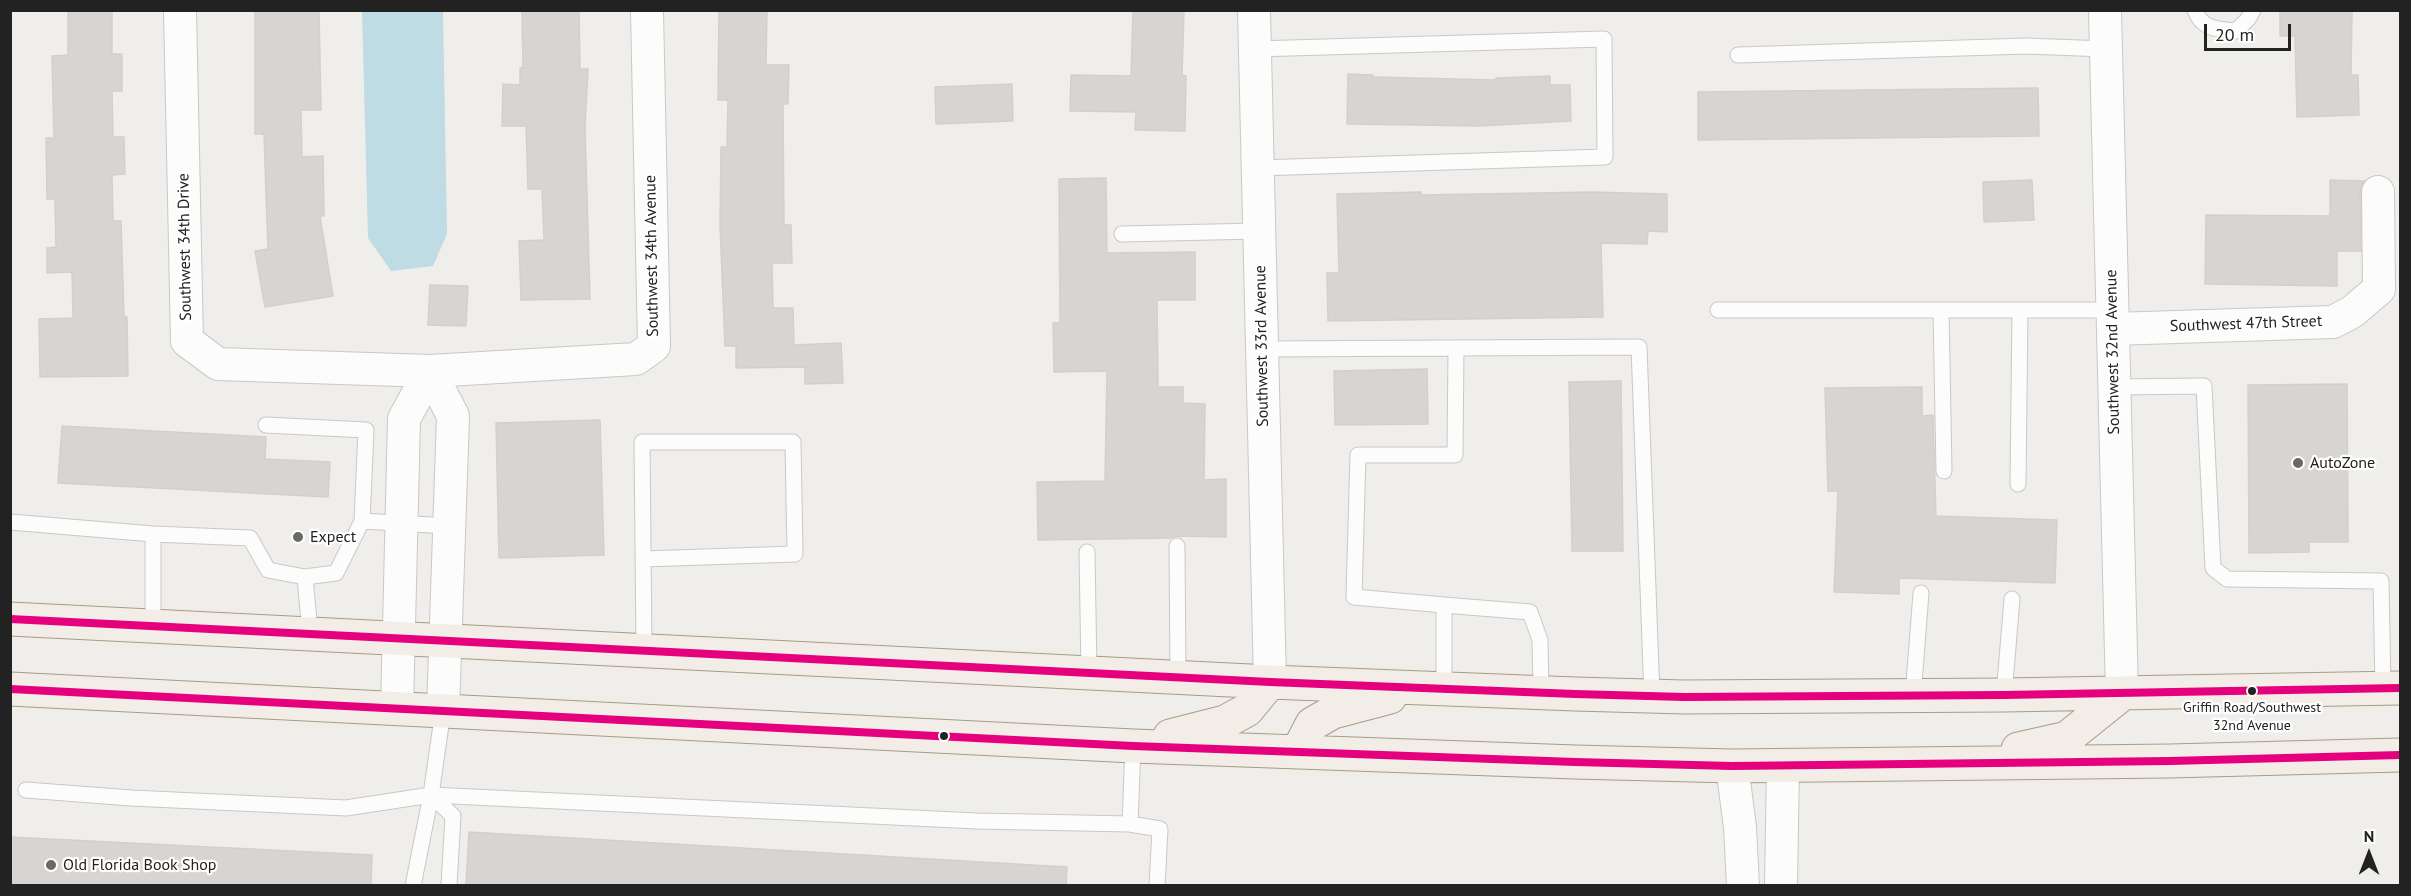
<!DOCTYPE html>
<style>
body{margin:0}
#map{position:relative;width:2411px;height:896px;overflow:hidden;background:#f0eeeb;font-family:"PT Sans",sans-serif}
canvas{display:block}
.frame{position:absolute;inset:0;border:12px solid #222;pointer-events:none}
.north{position:absolute;left:2339px;top:824px;width:60px;height:60px;-webkit-text-stroke:4px #fff;paint-order:stroke;rotate:0deg;font-size:16px;font-weight:700;line-height:24px;text-align:center;color:#222}
.north::after{content:'';display:block;margin:auto;width:21px;height:27px;background:#222;clip-path:polygon(50% 0,100% 100%,50% 72%,0 100%)}
.scale{position:absolute;left:2204px;top:24px;width:87px;height:27px;box-sizing:border-box;border:3px solid #222;border-top:0;padding-left:8px;font-size:18px;line-height:21px;white-space:nowrap;color:#222;-webkit-text-stroke:4px #fff;paint-order:stroke}
</style>
<div id="map">
<canvas width="2411" height="896"></canvas>
<div class="frame"></div>
<div class="north">N</div>
<div class="scale">20 m</div>
</div>
<script>
const context = document.querySelector('canvas').getContext('2d');
context.lineJoin = 'round';
function paint(path, color) { context.fillStyle = color; context.fill(path, 'evenodd'); }
function stroke(path, color, width, dash) { context.strokeStyle = color; context.lineWidth = width; context.lineCap = dash ? 'butt' : 'round'; context.setLineDash(dash || []); context.stroke(path); }
function drawText(font, color, halo, rows, align = 'center') {
  context.font = font + ' "PT Sans",sans-serif'; context.lineWidth = 4.5; context.setLineDash([]); context.textBaseline = 'middle'; context.strokeStyle = halo; context.fillStyle = color; for (const [text, x, y, turn = 0] of rows) {
    context.save(); context.translate(x, y); context.rotate((+turn || 0) * Math.PI / 180); context.textAlign = isNaN(turn) ? turn : align; if (halo) context.strokeText(text, 0, 0); context.fillText(text, 0, 0); context.restore();
  }
}
const water = new Path2D(`
 M362,11h81l4,223 -14,32 -42,5 -23,-33z`);
const building = new Path2D(`
 M68,10h44v44h10v37h-10l1,46h11l1,37 -13,1 1,46h8l3,96h3l1,59 -88,1 -1,-58 34,-1 -1,-46 -25,1v-25l9,-1 -1,-48h-8l-1,-61h8l-2,-82 16,-1z
 M255,10h64l2,100h-20l1,47 21,-1 1,60h-4l13,80 -68,11 -10,-56 13,-2 -4,-115h-9z
 M522,10h57l1,59h8l-3,58 5,172 -69,1 -2,-59 25,-1 -2,-51h-14l-2,-63h-24l1,-42 17,1v-17h3z
 M719,10h48l-1,55h23l-1,39h-5l1,121h7l1,38h-20l1,45h20l1,37 47,-2 2,40 -38,1v-17l-69,1v-22h-11l-5,-120 1,-79h6l1,-47h-10z
 M1133,10h51l-2,65 4,1 -1,55 -50,-1 1,-18 -66,-1 1,-36 60,1z
 M2280,10h72l-1,65h7l1,40 -62,2 -2,-81h-15z
 M1348,74l25,1v2l123,3v-2l54,-2v9h20l1,36 -91,5 -133,-2z
 M1012,84l1,37 -77,3 -1,-37z
 M2038,88l1,48 -341,4v-48z
 M1106,178l1,75 88,-1v48h-38l1,87h25v16l22,1 -1,76 22,-1v58l-50,-1 -5,2 -133,2 -1,-58 68,-1 2,-110 -53,1 -1,-49h7l-1,-144z
 M2032,180l2,40 -50,2 -1,-40z
 M2330,180l35,1 -5,11 1,59h-24v35l-132,-2 1,-69 124,1z
 M1421,192v3l171,-3 75,2v38l-19,-1 -1,13 -46,-1 2,74 -275,4 -1,-48h12l-2,-79z
 M430,285l38,1 -2,40 -38,-1z
 M1427,369l1,55 -93,1 -1,-54z
 M1621,381l2,170h-51l-3,-169z
 M2347,384l1,158h-39v10l-60,1 -1,-168z
 M1922,387v29l11,-1 3,101 121,4 -2,63 -156,-5v16l-65,-2 4,-101h-10l-3,-103z
 M600,420l4,135 -105,3 -3,-135z
 M62,426l204,11 -1,22 65,3 -2,35 -270,-14z
 M469,832l598,35 -1,18h-600z
 M10,837l362,18 -1,30h-361z`);
const lane = new Path2D(`
 M2195,10c7,20 23,19 41,21l12,-12 5,-9
 M1255,49l349,-10 1,118 -347,11
 M1738,55l288,-9 80,3
 M1122,234l137,-3
 M1718,310h394
 M1941,310l3,161
 M1262,349l377,-2 13,349
 M2114,387l90,-1 9,182 14,11 154,2 2,108
 M266,425l100,5 -4,91 -26,52 -31,4
 M2018,484l2,-174
 M362,521l86,5
 M10,522l143,12
 M1177,546l1,131
 M1087,552l2,121
 M643,559l152,-5 -2,-112h-151c1,69 1,138 2,207
 M1444,605l86,7 10,28 1,53
 M153,625v-91l97,4 18,32 37,7 5,55
 M1444,690v-85l-90,-8 4,-142h97l1,-107
 M2004,695l8,-96
 M1913,696l8,-103
 M1133,746l-3,78 30,5 -3,57
 M26,790l105,8 215,10 85,-13 546,26 153,3
 M431,795l22,21 -4,70
 M413,886l18,-91 12,-84`);
const street = new Path2D(`
 M180,10l7,331 31,23 212,7 206,-12 18,-13 -7,-336
 M1254,10l16,672
 M2105,10l17,684
 M2113,329l220,-7 19,-10 27,-23 -1,-97
 M430,371l23,45 -10,295
 M397,709l7,-290 26,-48
 M1732,766l8,61 3,59
 M1781,886l2,-121`);
const primary = new Path2D(`
 M10,619l1260,63 305,12 109,3 320,-2 396,-7
 M10,689l1123,57 442,16 157,4 438,-5 230,-6
 M1170,736l55,-14 22,-12 23,-28
 M2018,749l49,-11 55,-44
 M1298,751l14,-27 21,-12 57,-15`);
const bus1 = new Path2D(`
 M10,619l1260,63 305,12 109,3 320,-2 396,-7
 M10,689l1123,57 442,16 157,4 438,-5 230,-6`);
const markers = [
 [2298,463,6,"#6a6968"],
 [298,537,6,"#6a6968"],
 [2252,691,5,"#222"],
 [944,736,5,"#222"],
 [51,865,6,"#6a6968"]
];
const busNames = [
 ["Griffin Road/Southwest",2252,708],
 ["32nd Avenue",2252,726]
];
const streetNames = [
 ["Southwest 34th Drive",185,247,-91],
 ["Southwest 34th Avenue",652,256,-91],
 ["Southwest 47th Street",2246,324,-2],
 ["Southwest 33rd Avenue",1262,346,-91],
 ["Southwest 32nd Avenue",2113,352,-91]
];
const poiNames = [
 ["AutoZone",2310,463],
 ["Expect",310,537],
 ["Old Florida Book Shop",63,865]
];
paint(water, '#bfdbe3');
paint(building, '#d7d4d2');
stroke(building, '#d3d0cc', 1.5);
stroke(lane, '#c9c8c7', 17);
stroke(street, '#c9c8c7', 34);
stroke(primary, '#a79c86', 35);
stroke(lane, '#fdfcfc', 15);
stroke(street, '#fdfcfc', 32);
stroke(primary, '#f3ede7', 33);
stroke(bus1, '#e5007d', 8);
for (const [x, y, r, color] of markers) { const dot = new Path2D(); dot.arc(x, y, r, 0, 2 * Math.PI); context.fillStyle = color; context.fill(dot); stroke(dot, '#fff', 2); }
drawText('14px', '#222', '#fff', busNames);
drawText('16px', '#222', '#fff', streetNames);
drawText('16px', '#222', '#fff', poiNames, 'left');
</script>
